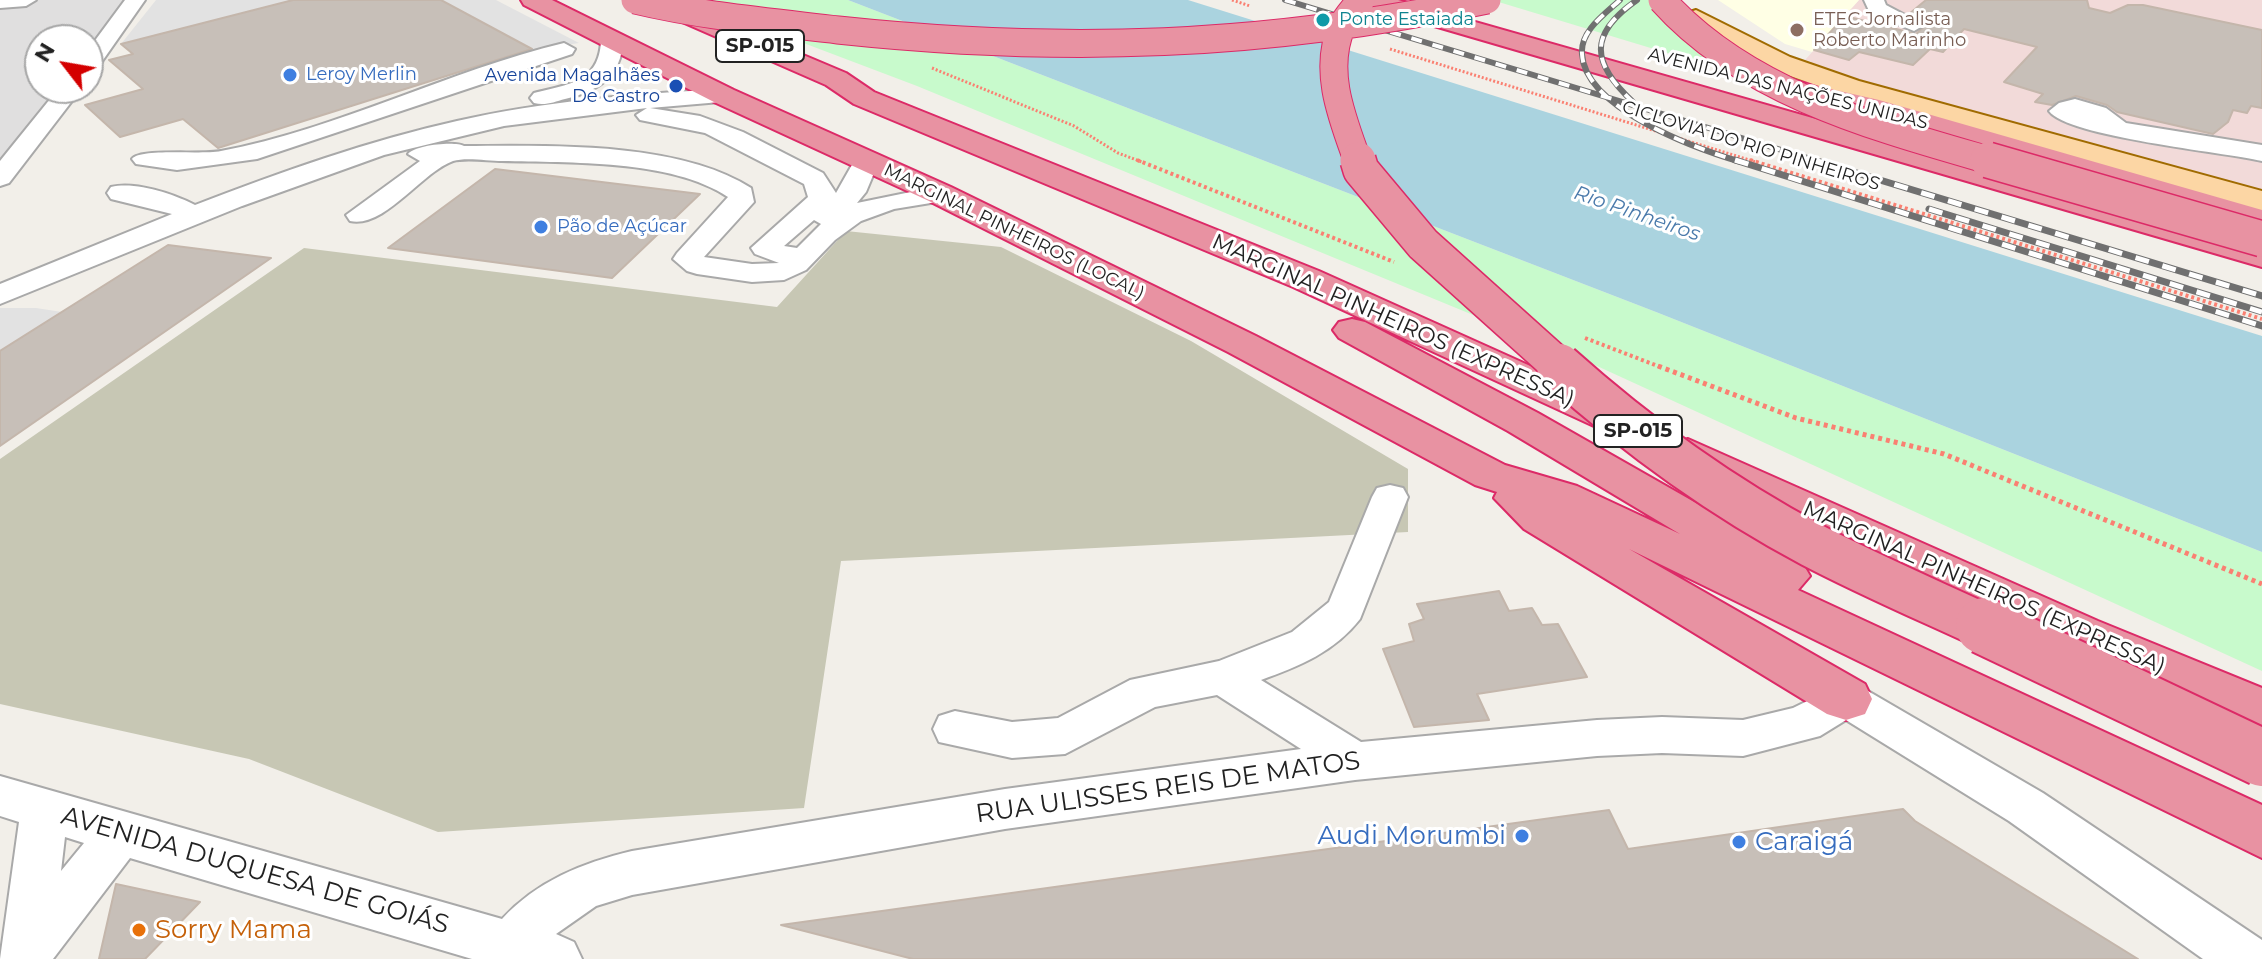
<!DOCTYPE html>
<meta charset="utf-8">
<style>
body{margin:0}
#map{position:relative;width:2262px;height:959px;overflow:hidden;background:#f2efe9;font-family:Montserrat,sans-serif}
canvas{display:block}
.north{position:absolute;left:24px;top:24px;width:80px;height:80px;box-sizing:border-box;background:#fff;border:2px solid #a7a7a7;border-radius:50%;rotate:301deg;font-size:22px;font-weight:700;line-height:32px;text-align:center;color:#222}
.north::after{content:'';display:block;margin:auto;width:28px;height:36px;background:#d40000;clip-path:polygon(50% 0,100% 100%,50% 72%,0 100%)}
</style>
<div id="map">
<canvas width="2262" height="959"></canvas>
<div class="north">N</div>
</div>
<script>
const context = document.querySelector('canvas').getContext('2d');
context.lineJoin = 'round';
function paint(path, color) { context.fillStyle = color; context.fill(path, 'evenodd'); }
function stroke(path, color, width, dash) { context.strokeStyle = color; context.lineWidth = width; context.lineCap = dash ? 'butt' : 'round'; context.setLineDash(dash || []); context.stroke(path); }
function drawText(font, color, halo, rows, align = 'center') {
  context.font = font + ' Montserrat,sans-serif'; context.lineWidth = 6; context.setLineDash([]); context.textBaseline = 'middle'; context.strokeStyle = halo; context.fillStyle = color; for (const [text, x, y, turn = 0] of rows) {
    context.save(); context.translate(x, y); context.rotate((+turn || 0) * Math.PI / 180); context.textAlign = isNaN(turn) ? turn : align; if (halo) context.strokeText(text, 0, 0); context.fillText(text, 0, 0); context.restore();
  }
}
const residential = new Path2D(`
 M0,0h146l-58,74v-34h-48v48h37l-77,97z`);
const commercial = new Path2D(`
 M1859,0h403v192l-456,-125 5,-6 -6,-1z`);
const education = new Path2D(`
 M1718,0h141l-47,52 -27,-8z`);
const construction = new Path2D(`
 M846,231l155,16 190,94 217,128v63l-567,29 -37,247 -366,24 -189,-73 -249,-55v-245l304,-211 473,59z`);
const park = new Path2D(`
 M690,0h158l808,312 606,240v119l-665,-305 -680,-280z
 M1492,0h173l65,72z`);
const parking = new Path2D(`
 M156,0h137l-172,44z
 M441,0h55l83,43 -45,7z
 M0,308h36l26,4 -62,39z`);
const water = new Path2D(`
 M848,0h340l1074,336v216l-606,-240z`);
const building = new Path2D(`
 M293,0h148l91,49 -314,99 -35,-29 -63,18 -35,-32 58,-16 -34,-29 24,-6 -12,-10z
 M1926,0h161l2,8 21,5 18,-8h15l119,25v78l-11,-2 -4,7 -14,-3 -5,12 -15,12 -96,-22 -10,-7 -31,-9 -24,9 -17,-3 8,-8 -39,-12 33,-35 -73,-18 -21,23 -13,-3 -17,16 -54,-13 -10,8 -35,-10 31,-34 71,18 11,-10 -18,-10z
 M495,169l205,25 -88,84 -224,-30z
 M168,245l103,13 -271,188v-95z
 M1499,591l10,20 23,-3 10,17 16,-1 29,53 -110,17 12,26 -75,7 -31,-78 31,-8 -5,-17 15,-5 -7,-15z
 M1903,809l12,12 223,138h-1225l-132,-34 828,-115 19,39z
 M116,884l84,18 -55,57h-46z`);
const pathFar2 = new Path2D(`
 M1232,0l18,6
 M1390,49l366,113
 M932,68l142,58 44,27 24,9`);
const pathFar1 = new Path2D(`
 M1137,160l257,102
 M1750,160l512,159
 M1585,338l78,30`);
const path = new Path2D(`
 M1658,366l138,52 148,36 318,130`);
const minor = new Path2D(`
 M0,0h36l-10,6 -26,2z
 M125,0h20l-49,70 -8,2v-22z
 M1864,0h20l2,5 38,20 -10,6 -44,-18z
 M612,35l11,6c-2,36 -25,50 -58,58 -11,3 -20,7 -31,4l-4,-5 4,-5c34,-9 65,-10 67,-52z
 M564,43l11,6 -3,5 -315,105 -80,11 -41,-6 -4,-5c8,-11 70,-4 89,-8 117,-22 227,-80 343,-108z
 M59,88h23l-73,95 -9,3v-25z
 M724,89l12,7 -4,5 -82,7 50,8 43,16 80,41 13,20 21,-37h18l4,5 -13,31 -9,11 83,-17 9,2 4,6 -4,6 -55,9 -33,12 -26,19 -29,30 -22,10 -32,2 -55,-8 -10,-3 -14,-12 4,-6 51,-56c-57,-38 -159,-34 -226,-36 -14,0 -36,-4 -49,0 -31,11 -69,68 -103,60l-4,-6 74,-54 -12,-7c7,-9 47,-13 56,-8 87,0 213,-5 287,42l3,14 -50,55 48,7 27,-1 -24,-9 -4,-6 57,-51 -4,-13 -99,-51 -65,-13 -4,-5 11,-7 -143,18 -120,29 -142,51 -242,98v-20l172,-70 -61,-15 -4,-6 4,-6c24,-6 63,7 84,18 86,-33 172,-64 262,-84 87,-20 178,-27 267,-32zM814,220l7,4 -24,24 -13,-2z
 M2075,99l31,9 20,15 136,22v16c-39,-9 -194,-24 -213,-50l10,-8z
 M1390,485l13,3 5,9 -48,122c-26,33 -60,47 -99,61l100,62 236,-22 65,-3 81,3 50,-12 53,-26 15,5 182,106 219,147v19h-59l-194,-138 -163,-101 -26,16 -77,20 -81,-3 -65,3 -242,24 -350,49 -373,66 -36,11 -40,28 18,8 8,17h-110l-342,-101 -77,101h-53l19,-137 -19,-6v-40l502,143c35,-38 80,-56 130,-68l373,-62 296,-40 -84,-54 -62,12 -90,47 -53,4 -73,-16 -6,-13 6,-13 16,-5 57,11 46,-4 72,-38 89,-19 73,-29 37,-30 43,-105 5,-9zM65,837l19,6 -23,28z`);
const major = new Path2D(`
 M1696,10l94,47 69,24 403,110v20l-423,-118 -69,-24 -83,-46 -4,-5 4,-5z`);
const highway = new Path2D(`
 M521,0h31l182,90 217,97 305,149 249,129 72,21 103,48 -172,-103 -169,-93 -6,-8 6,-8 13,-3 13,3 173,91 265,151 7,12 -12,14 464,215v53l-633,-309 236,135 7,15 -7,15 -19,6 -19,-6 -303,-185 -30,-31 3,-6 -22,-7 -247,-133 -299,-151 -215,-99 -190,-97z
 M660,0l15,1 171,72 28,19 445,179 307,138 6,9 -6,9 -15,4 -15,-4 -303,-140 -439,-183 -28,-19 -169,-74 -3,-5z
 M1359,0h39l864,246v21l-900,-262z
 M1787,79l92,21 383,110v20l-401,-117 -84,-20 -4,-6 4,-6z
 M1688,439l410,182 164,67v44l-200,-85 -389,-184 -6,-10 6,-10z`);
const railFar1 = new Path2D(`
 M1285,0l536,162
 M1620,0c-15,14 -40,31 -38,54 3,55 115,95 159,108
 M1633,102c-42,-39 -45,-68 4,-102`);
const rail = new Path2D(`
 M1735,160l527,166
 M1814,160l448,136
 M1929,209l333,103`);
const highwayBridgeFar3 = new Path2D(`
 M635,0c67,16 135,22 203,30 226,24 427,17 649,-30
 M1662,0c84,94 216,128 333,162
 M1358,162c-15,-42 -36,-91 -16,-136 4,-9 13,-18 19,-26`);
const highwayBridgeFar2 = new Path2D(`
 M1358,160l3,10 62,74 138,124
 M1988,160l274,79`);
const highwayBridgeFar1 = new Path2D(`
 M1559,366c76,68 161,130 253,179 57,30 118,56 176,83`);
const highwayBridge = new Path2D(`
 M1984,626l278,132`);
const markers = [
 [1323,20,8,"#0f9aa8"],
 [1797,30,8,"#8d6e63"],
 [290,75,8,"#3f7fe0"],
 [676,86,8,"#1a4fb4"],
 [541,227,8,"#3f7fe0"],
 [1522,836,8,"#3f7fe0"],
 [1739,842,8,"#3f7fe0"],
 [139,930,8,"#e8710a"]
];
const farCulturenames = [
 ["Ponte Estaiada",1339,20]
];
const farEducationnames = [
 ["ETEC Jornalista",1813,20],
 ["Roberto Marinho",1813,41]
];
const farShopnames = [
 ["Leroy Merlin",306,75],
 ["Pão de Açúcar",557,227]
];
const farTransitnames = [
 ["Avenida Magalhães",660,76],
 ["De Castro",660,97]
];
const farStreetnames = [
 ["AVENIDA DAS NAÇÕES UNIDAS",1788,89,14],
 ["CICLOVIA DO RIO PINHEIROS",1751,146,17],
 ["MARGINAL PINHEIROS (LOCAL)",1014,232,26]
];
const shields = [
 [760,46,88],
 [1638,431,88]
];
const shieldNames = [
 ["SP-015",760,46],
 ["SP-015",1638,431]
];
const farWaternames = [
 ["Rio Pinheiros",1637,214,19]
];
const streetNames = [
 ["MARGINAL PINHEIROS (EXPRESSA)",1393,321,24],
 ["MARGINAL PINHEIROS (EXPRESSA)",1984,588,24]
];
const nearStreetnames = [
 ["RUA ULISSES REIS DE MATOS",1168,788,-8],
 ["AVENIDA DUQUESA DE GOIÁS",255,871,16]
];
const nearShopnames = [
 ["Audi Morumbi",1506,836],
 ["Caraigá",1755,842,"left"]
];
const nearFoodnames = [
 ["Sorry Mama",155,930]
];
paint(residential, '#e0dfdf');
paint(commercial, '#f2dad9');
paint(education, '#ffffe5');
paint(construction, '#c7c7b4');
paint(park, '#c8facc');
paint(parking, '#e2e2e2');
paint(water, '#aad3df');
paint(building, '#c7bfb8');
stroke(building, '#c4b6ab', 2);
stroke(minor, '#a9a9a9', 4);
stroke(major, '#a06b00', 4);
stroke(highway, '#dc2a67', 4);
stroke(pathFar2, '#fa8072', 3, [2, 2]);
stroke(pathFar1, '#fa8072', 4, [3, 3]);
stroke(path, '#fa8072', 5, [4, 4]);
paint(minor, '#fff');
paint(major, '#fcd6a4');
paint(highway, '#e892a2');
stroke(railFar1, '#707070', 6);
stroke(rail, '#707070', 7);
stroke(railFar1, '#fff', 4, [11]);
stroke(rail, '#fff', 5, [14]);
stroke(highwayBridgeFar3, '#dc2a67', 29, []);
stroke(highwayBridgeFar2, '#dc2a67', 38, []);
stroke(highwayBridgeFar1, '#dc2a67', 48, []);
stroke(highwayBridge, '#dc2a67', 60, []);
stroke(highwayBridgeFar3, '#e892a2', 27);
stroke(highwayBridgeFar2, '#e892a2', 35);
stroke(highwayBridgeFar1, '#e892a2', 44);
stroke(highwayBridge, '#e892a2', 56);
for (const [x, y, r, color] of markers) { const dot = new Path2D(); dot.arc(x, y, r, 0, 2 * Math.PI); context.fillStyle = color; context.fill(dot); stroke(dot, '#fff', 3); }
drawText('18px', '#0d838f', '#fff', farCulturenames, 'left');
drawText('18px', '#785e54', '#fff', farEducationnames, 'left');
drawText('18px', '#366cbe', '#fff', farShopnames, 'left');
drawText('18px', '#164399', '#fff', farTransitnames, 'right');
drawText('18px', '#222', '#fff', farStreetnames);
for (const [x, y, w] of shields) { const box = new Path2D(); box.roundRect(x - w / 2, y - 16, w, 32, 6); context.fillStyle = '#fff'; context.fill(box); stroke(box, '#222', 2); }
drawText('bold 20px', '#222', null, shieldNames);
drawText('italic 20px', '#4a7aab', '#fff', farWaternames);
drawText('22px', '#222', '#fff', streetNames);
drawText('26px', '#222', '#fff', nearStreetnames);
drawText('26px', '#366cbe', '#fff', nearShopnames, 'right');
drawText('26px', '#c56008', '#fff', nearFoodnames, 'left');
</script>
